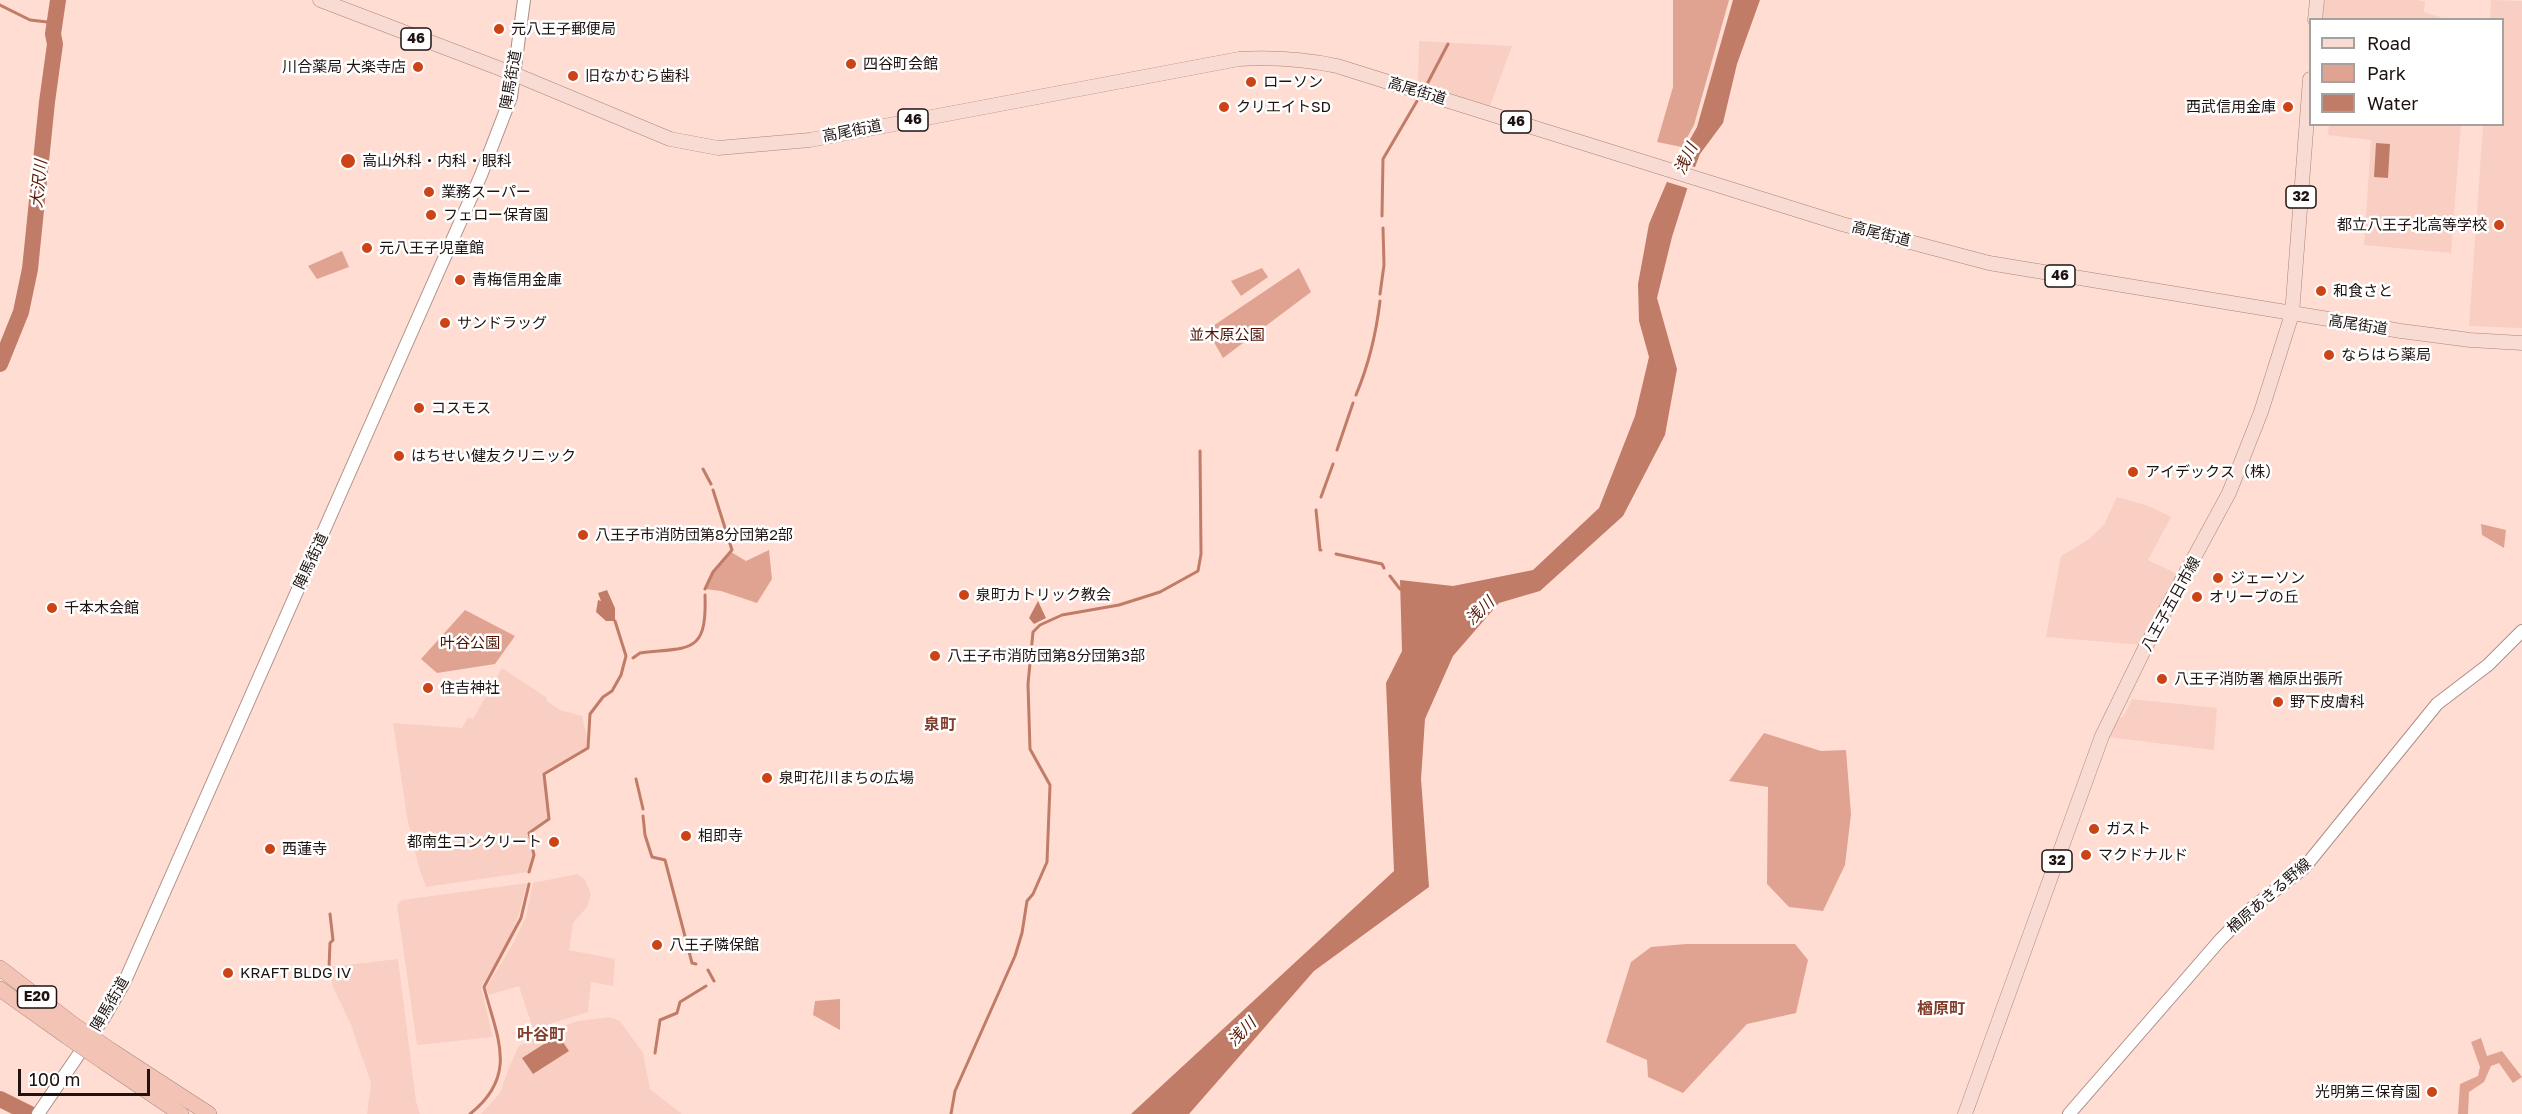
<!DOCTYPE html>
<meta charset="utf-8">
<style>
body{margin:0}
#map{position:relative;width:2522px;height:1114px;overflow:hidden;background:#ffddd3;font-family:"Golos Text",sans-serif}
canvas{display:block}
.legend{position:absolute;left:2309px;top:18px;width:195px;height:108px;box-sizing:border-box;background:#fff;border:2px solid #a5a19f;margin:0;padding:8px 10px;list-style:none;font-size:18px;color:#1e1310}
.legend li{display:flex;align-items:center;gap:12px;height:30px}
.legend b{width:30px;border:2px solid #a5a19f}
.scale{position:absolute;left:18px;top:1069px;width:132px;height:27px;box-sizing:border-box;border:3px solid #1e1310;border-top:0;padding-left:8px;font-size:18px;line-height:21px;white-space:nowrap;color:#1e1310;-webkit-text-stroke:4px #fff;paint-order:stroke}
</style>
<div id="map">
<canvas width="2522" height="1114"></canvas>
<ul class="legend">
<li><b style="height:8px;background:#f8dbd3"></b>Road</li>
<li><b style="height:16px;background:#e0a391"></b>Park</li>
<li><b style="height:16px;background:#c17c68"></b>Water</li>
</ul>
<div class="scale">100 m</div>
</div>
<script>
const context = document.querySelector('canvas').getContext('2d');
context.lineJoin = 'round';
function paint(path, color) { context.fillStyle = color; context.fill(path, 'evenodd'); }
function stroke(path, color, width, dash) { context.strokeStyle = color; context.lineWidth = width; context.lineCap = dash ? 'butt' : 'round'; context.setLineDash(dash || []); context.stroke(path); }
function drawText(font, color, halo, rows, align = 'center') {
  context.font = font + ' "Golos Text","Noto Sans JP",sans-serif'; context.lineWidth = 5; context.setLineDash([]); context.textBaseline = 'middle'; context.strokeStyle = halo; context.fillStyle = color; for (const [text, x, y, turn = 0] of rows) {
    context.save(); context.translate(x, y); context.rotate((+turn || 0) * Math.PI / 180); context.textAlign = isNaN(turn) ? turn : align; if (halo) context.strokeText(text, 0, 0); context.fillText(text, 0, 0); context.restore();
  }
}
const built = new Path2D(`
 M2322,0h96l7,2 -1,10 22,7 -125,1z
 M2491,0l31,1v327l-53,-2 14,-201 19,-1v-104l-12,-1z
 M1419,41l93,5 -22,60 -72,-22z
 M2329,125h132l-10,128 -87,-8 7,-105 -43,-5z
 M2117,497l32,9 22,11 -23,43 32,15 -38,70 -96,-8 15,-81 27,-16 16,-15z
 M502,668l44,29 1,4 13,9 22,6 7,30 -45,28 5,45 -20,14 5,22 -5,17 -103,15 -7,-19 -12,-51 -14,-94 69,5 6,-11 5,2z
 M2132,699l85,9 -3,42 -107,-13 10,-18 6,-2z
 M577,874l7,4 7,16 -4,13 -14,16 -4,27 46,9 -2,27 -22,-4 -3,30 -55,17 -14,-43 -30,9 -3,-7 28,-46 12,-25 7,-34z
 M527,883l-9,34 -11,26 -26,44 12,50 -76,8 -20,-140 5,-5z
 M398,959l18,142 4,13h-53l4,-31 -20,-58 -18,-38 -4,-20z
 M610,1017l10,4 23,32 7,36 32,25h-201l19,-21 9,-26 10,-21 32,-16 27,-9z`);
const green = new Path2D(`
 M1673,0h56l-35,125 -12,22 -25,-5 16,-55z
 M342,251l7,16 -32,12 -9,-13z
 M1262,268l6,9 -27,19 -10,-15z
 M1299,268l12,24 -88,66 -16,-28z
 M2481,524l25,6 -2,18 -22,-13z
 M769,550l3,29 -15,24 -36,-12 -16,-2 8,-17 18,-20 15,9z
 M465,610l50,26 -20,28 -58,9 -16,-14z
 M1764,733l57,18 25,-1 5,64 -6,51 -22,46 -34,-4 -22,-23 1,-97 -39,-6z
 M1686,944h109l13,16 -12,53 -49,11 -64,69 -35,-16 -1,-17 -41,-18 25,-80 20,-15z
 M840,999v31l-27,-15 2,-14z
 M2481,1038l6,18 15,-5 20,26 -9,6 -14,-20 -8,3 -7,16 -15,10 -1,22h-10l2,-30 18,-8 2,-9 -9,-25z`);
const water = new Path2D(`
 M1733,0h27l-23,64 -14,59 -23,31 -11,29 -17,54 -15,61 20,71 -12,66 -42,81 -83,75 -41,12 -46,53 -28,63 -4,60 8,108 -115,84 -125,143h-58l263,-243 -8,-188 16,-32 -2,-71 53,6 80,-16 66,-62 36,-92 14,-59 -10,-36 -1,-37 11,-60 20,-47 28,-50z
 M2376,143l14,1 -2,34 -14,-1z
 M607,590l8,18v13h-9l-10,-9 2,-12 3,1 -3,-8z
 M1038,601l8,17 -12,6 -5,-6z
 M558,1035l11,16 -36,23 -11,-16z`);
const pier = new Path2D(`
 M1675,161l23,7 -8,21 -26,-8z`);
const stream = new Path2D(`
 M0,5l30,15 26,3
 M1425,88l23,-44
 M1382,216l1,-57 34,-58
 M1380,294l4,-29 -1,-37
 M1356,395c13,-31 20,-60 24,-94
 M1337,450l16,-47
 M703,469l8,15
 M1321,497l12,-33
 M1316,510l4,40h1
 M1336,554l46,10 2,4
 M1390,576l10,13
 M705,589l8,-17 19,-22 -19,-60
 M633,658l7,-5c50,-6 67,2 65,-58
 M636,779l7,30
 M643,816l2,19 7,22 13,3 27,103 4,1
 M529,872l5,-17 -5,-22 20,-14 -5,-45 44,-26 2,-34 13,-17 9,-6 9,-16 5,-19 -11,-35
 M329,967l1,-24 3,-3 -3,-26
 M708,970l6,11
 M655,1053l5,-33 17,-7 3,-11 26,-16
 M470,1114c49,-39 27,-76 14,-127l37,-69 8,-34
 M951,1114l4,-23 60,-135 7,-23 5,-32 6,-7 14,-32 3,-77 -20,-36 -2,-65 5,-52 7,-7 22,-10 57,-10 41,-13 38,-21 3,-17 -1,-103`);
const river = new Path2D(`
 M0,364l21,-52 9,-43 17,-167 8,-58 -2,-10 5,-34
 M0,1099l30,15`);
const secondary = new Path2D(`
 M38,1114l67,-98 19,-33 357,-808 30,-78 13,-97
 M2069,1114l152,-175 31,-31 52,-40 133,-164 51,-39 34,-34`);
const primary = new Path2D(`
 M320,0l194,74 156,65 48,9 92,-8 429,-81c34,-2 65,0 98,7l505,158 147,39 412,68 69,9 52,3
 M2315,20l2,-20
 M1965,1114l137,-378 43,-88 84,-155 32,-81 31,-98 18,-235`);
const highway = new Path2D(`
 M0,968l74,57
 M0,989l66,47
 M112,1051l97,63
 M104,1062l77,52`);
const highwayBridge = new Path2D(`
 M74,1025l38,26
 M66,1036l38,26`);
const markers = [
 [499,29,6,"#cc4416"],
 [851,64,6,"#cc4416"],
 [418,67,6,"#cc4416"],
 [573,76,6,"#cc4416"],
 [1251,82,6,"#cc4416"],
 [1224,107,6,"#cc4416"],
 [2288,107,6,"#cc4416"],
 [348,161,8,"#cc4416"],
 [429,192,6,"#cc4416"],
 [431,215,6,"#cc4416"],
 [2499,225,6,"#cc4416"],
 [367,248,6,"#cc4416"],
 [460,280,6,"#cc4416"],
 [2321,291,6,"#cc4416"],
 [445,323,6,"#cc4416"],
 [2329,355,6,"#cc4416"],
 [419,408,6,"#cc4416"],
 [399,456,6,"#cc4416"],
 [2133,472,6,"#cc4416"],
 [583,535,6,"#cc4416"],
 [2218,578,6,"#cc4416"],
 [964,595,6,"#cc4416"],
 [2197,597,6,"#cc4416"],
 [52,608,6,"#cc4416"],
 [935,656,6,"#cc4416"],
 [2162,679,6,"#cc4416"],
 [428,688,6,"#cc4416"],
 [2278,702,6,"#cc4416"],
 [767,778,6,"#cc4416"],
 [2094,829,6,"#cc4416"],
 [686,836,6,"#cc4416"],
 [554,842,6,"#cc4416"],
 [270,849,6,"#cc4416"],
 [2086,855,6,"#cc4416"],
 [657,945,6,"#cc4416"],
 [228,973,6,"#cc4416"],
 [2432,1092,6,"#cc4416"]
];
const shields = [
 [416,39,30],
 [913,120,30],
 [1516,122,30],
 [2301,197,30],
 [2060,276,30],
 [2057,861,30],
 [37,997,39]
];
const shieldNames = [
 ["46",416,39],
 ["46",913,120],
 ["46",1516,122],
 ["32",2301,197],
 ["46",2060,276],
 ["32",2057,861],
 ["E20",37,997]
];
const poiNames = [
 ["元八王子郵便局",511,29],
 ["四谷町会館",863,64],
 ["川合薬局 大楽寺店",406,67,"right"],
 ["旧なかむら歯科",585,76],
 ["ローソン",1263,82],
 ["クリエイトSD",1236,107],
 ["西武信用金庫",2276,107,"right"],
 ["高山外科・内科・眼科",362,161],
 ["業務スーパー",441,192],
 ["フェロー保育園",443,215],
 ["都立八王子北高等学校",2487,225,"right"],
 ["元八王子児童館",379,248],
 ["青梅信用金庫",472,280],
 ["和食さと",2333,291],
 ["サンドラッグ",457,323],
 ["ならはら薬局",2341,355],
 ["コスモス",431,408],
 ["はちせい健友クリニック",411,456],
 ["アイデックス（株）",2145,472],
 ["八王子市消防団第8分団第2部",595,535],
 ["ジェーソン",2230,578],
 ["泉町カトリック教会",976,595],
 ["オリーブの丘",2209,597],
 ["千本木会館",64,608],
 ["八王子市消防団第8分団第3部",947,656],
 ["八王子消防署 楢原出張所",2174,679],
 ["住吉神社",440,688],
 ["野下皮膚科",2290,702],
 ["泉町花川まちの広場",779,778],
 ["ガスト",2106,829],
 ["相即寺",698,836],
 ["都南生コンクリート",542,842,"right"],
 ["西蓮寺",282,849],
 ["マクドナルド",2098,855],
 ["八王子隣保館",669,945],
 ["KRAFT BLDG IV",240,973],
 ["光明第三保育園",2420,1092,"right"]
];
const streetNames = [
 ["陣馬街道",511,80,-80],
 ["高尾街道",1417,91,17],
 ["高尾街道",852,131,-11],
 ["高尾街道",1881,234,14],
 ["高尾街道",2358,325,9],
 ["陣馬街道",311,561,-65],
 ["八王子五日市線",2171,604,-61],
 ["楢原あきる野線",2269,896,-41],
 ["陣馬街道",110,1004,-60]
];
const parkNames = [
 ["並木原公園",1227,335],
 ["叶谷公園",470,643]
];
const waterNames = [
 ["浅川",1686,159,-64],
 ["大沢川",39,184,-84],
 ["浅川",1480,611,-44],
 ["浅川",1242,1032,-45]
];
const neighbourhoodNames = [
 ["泉町",940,725],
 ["楢原町",1941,1009],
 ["叶谷町",541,1035]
];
paint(built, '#f9cfc3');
paint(green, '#e0a391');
paint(water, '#c17c68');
paint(pier, '#ffddd3');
stroke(stream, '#c17c68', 3);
stroke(river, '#c17c68', 16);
stroke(secondary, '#ad8f86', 14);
stroke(primary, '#a8857b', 15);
stroke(highway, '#a8857b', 16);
stroke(secondary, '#fff', 12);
stroke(primary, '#f8dbd3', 14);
stroke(highway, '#f3c3b5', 15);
stroke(highwayBridge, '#a8857b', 16, []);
stroke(highwayBridge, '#f3c3b5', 15);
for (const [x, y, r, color] of markers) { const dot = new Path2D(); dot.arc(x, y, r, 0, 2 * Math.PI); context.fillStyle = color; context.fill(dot); stroke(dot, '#fff', 2); }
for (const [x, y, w] of shields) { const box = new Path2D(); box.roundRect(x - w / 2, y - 11, w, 22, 4.5); context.fillStyle = '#fff'; context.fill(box); stroke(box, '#1e1310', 1.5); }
drawText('bold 14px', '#1e1310', null, shieldNames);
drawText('15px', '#1e1310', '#fff', poiNames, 'left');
drawText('15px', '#1e1310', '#fff', streetNames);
drawText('15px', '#4f1000', '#fff', parkNames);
drawText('italic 16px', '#5b1b07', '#fff', waterNames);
drawText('bold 16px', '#823d29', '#fff', neighbourhoodNames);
</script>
